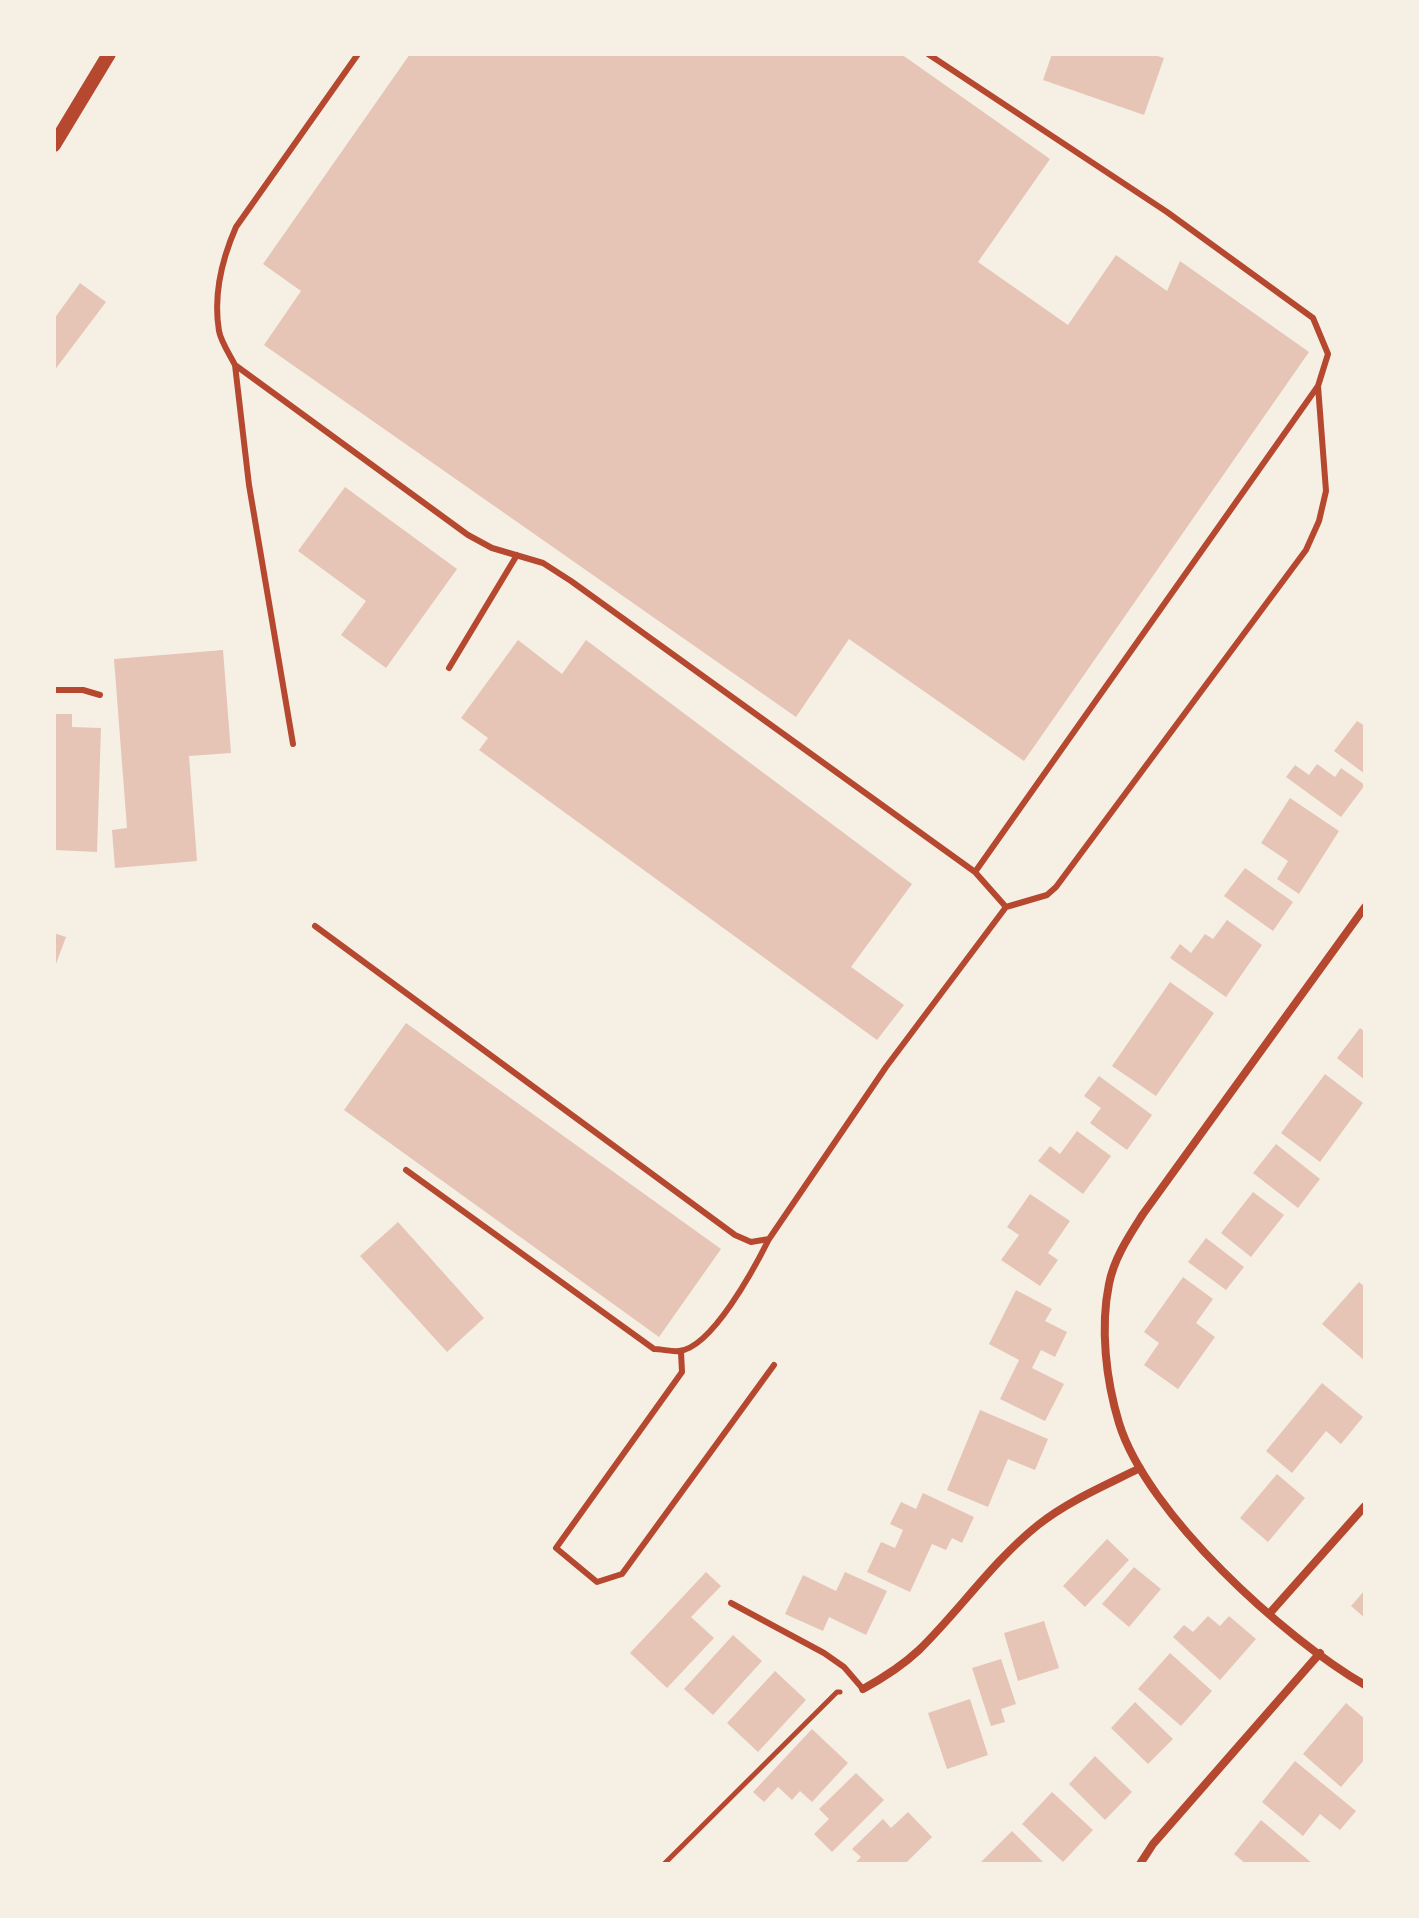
<!DOCTYPE html>
<style>
body{margin:0}
#map{position:relative;width:1419px;height:1918px;overflow:hidden;background:#f6efe4;font-family:"Exo 2",sans-serif}
canvas{display:block}
.frame{position:absolute;inset:0;border:56px solid #f6efe4;pointer-events:none}
</style>
<div id="map">
<canvas width="1419" height="1918"></canvas>
<div class="frame"></div>
</div>
<script>
const context = document.querySelector('canvas').getContext('2d');
context.lineJoin = 'round';
function paint(path, color) { context.fillStyle = color; context.fill(path, 'evenodd'); }
function stroke(path, color, width, dash) { context.strokeStyle = color; context.lineWidth = width; context.lineCap = dash ? 'butt' : 'round'; context.setLineDash(dash || []); context.stroke(path); }
const building = new Path2D(`
 M410,54h491l149,105 -72,103 90,63 48,-70 51,36 13,-30 129,91 -285,409 -175,-122 -53,78 -532,-372 37,-54 -38,-27z
 M1052,54h99l13,4 -20,57 -101,-35z
 M80,283l26,19 -52,69v-52z
 M345,487l112,82 -71,99 -45,-33 25,-34 -68,-50z
 M518,640l44,34 24,-34 326,244 -61,83 53,38 -27,35 -398,-290 9,-12 -27,-20z
 M223,650l8,103 -42,3 8,105 -82,7 -3,-38 15,-2 -13,-169z
 M54,714h18v13l29,1 -4,124 -43,-2z
 M1357,721l8,5v48l-31,-23z
 M1317,764l18,13 6,-9 24,17 -24,32 -55,-40 9,-12 14,10z
 M1290,798l49,33 -40,63 -22,-15 11,-18 -27,-18z
 M1245,868l48,34 -20,29 -49,-35z
 M1227,920l35,25 -36,52 -56,-39 10,-14 11,9 14,-19 8,5z
 M54,933l12,4 -12,32z
 M1170,982l44,31 -58,83 -44,-30z
 M406,1023l315,226 -62,88 -315,-227z
 M1360,1028l5,4v48l-28,-22z
 M1325,1074l38,29 -43,59 -39,-29z
 M1099,1076l53,39 -25,35 -37,-27 11,-15 -17,-12z
 M1077,1131l34,25 -28,38 -45,-33 12,-15 10,8z
 M1276,1144l44,35 -22,29 -45,-35z
 M1253,1192l31,23 -33,42 -30,-24z
 M1030,1194l40,27 -22,32 10,7 -18,26 -39,-26 18,-25 -12,-8z
 M398,1222l86,96 -37,34 -87,-96z
 M1206,1238l38,29 -18,23 -38,-28z
 M1183,1277l30,22 -17,24 19,14 -37,52 -34,-24 15,-22 -15,-11z
 M1359,1282l6,5v74l-43,-37z
 M1016,1290l36,19 -7,12 22,11 -12,25 -14,-7 -9,18 32,16 -19,37 -45,-22 19,-39 -30,-16z
 M1322,1383l41,34 -22,27 -15,-13 -34,42 -26,-22z
 M980,1410l68,29 -13,31 -27,-11 -20,48 -41,-17z
 M1277,1474l28,24 -37,44 -28,-24z
 M923,1493l51,24 -12,26 -10,-5 -6,12 -14,-6 -22,48 -43,-20 14,-30 14,6 8,-18 -13,-6 11,-22 15,7z
 M1107,1539l22,21 -44,47 -22,-21z
 M1134,1567l27,22 -32,38 -27,-23z
 M706,1572l15,14 -30,31 23,21 -47,50 -37,-35z
 M845,1572l42,19 -21,44 -37,-18 -6,14 -38,-17 18,-39 33,16z
 M1365,1590v28l-14,-12z
 M1208,1616l12,10 9,-10 27,23 -36,41 -47,-43 11,-12 9,7z
 M1044,1621l15,47 -41,13 -14,-48z
 M733,1635l29,26 -49,54 -29,-26z
 M1170,1653l42,38 -31,35 -43,-37z
 M1001,1659l15,45 -15,5 4,13 -14,4 -19,-58z
 M775,1671l31,29 -48,52 -31,-29z
 M970,1699l18,56 -41,14 -19,-56z
 M1135,1702l38,37 -25,25 -37,-36z
 M1346,1703l19,16v40l-24,28 -38,-33z
 M812,1729l36,34 -36,39 -12,-11 -8,9 -14,-13 -14,15 -11,-10z
 M1095,1756l37,36 -27,28 -36,-36z
 M1295,1761l61,50 -16,19 -20,-16 -17,22 -41,-34z
 M856,1773l28,27 -52,52 -18,-18 15,-15 -10,-10z
 M1052,1792l41,38 -30,32 -41,-38z
 M908,1812l24,25 -27,27h-51l7,-7 -9,-8 31,-30 8,9z
 M1261,1820l52,44h-67l-12,-10z
 M1012,1831l33,33h-66z`);
const path = new Path2D(`
 M664,1864l173,-172h3`);
const service = new Path2D(`
 M358,54l-122,173c-14,32 -23,68 -17,104 2,11 11,24 16,34l233,170 24,13 51,15 28,18 404,291
 M235,365l14,120 44,259
 M449,668l68,-113
 M54,690h29l17,5
 M1006,907l41,-12 9,-8 250,-337 13,-29 7,-30 -8,-105
 M315,926l420,309 16,7 18,-3 117,-172 120,-160 -31,-35 343,-486 10,-32 -15,-36 -146,-106 -239,-158
 M406,1170l248,179c8,0 18,3 25,2 33,-3 76,-84 90,-112
 M681,1352l1,20 -126,176 41,34 25,-8 152,-209
 M731,1603l93,50 20,14 19,22`);
const minor = new Path2D(`
 M1365,907l-222,307c-14,22 -29,44 -34,70 -9,44 -3,96 10,139 28,91 165,215 246,262
 M1269,1614l96,-108
 M863,1689c20,-11 39,-23 56,-39 41,-40 74,-89 119,-125 30,-24 68,-40 102,-57
 M1140,1864l13,-20 167,-191`);
const tertiary = new Path2D(`
 M54,145l55,-91`);
paint(building, '#e6c5b7');
stroke(path, '#b5482f', 5);
stroke(service, '#b5482f', 6);
stroke(minor, '#b5482f', 8);
stroke(tertiary, '#b5482f', 14);
</script>
